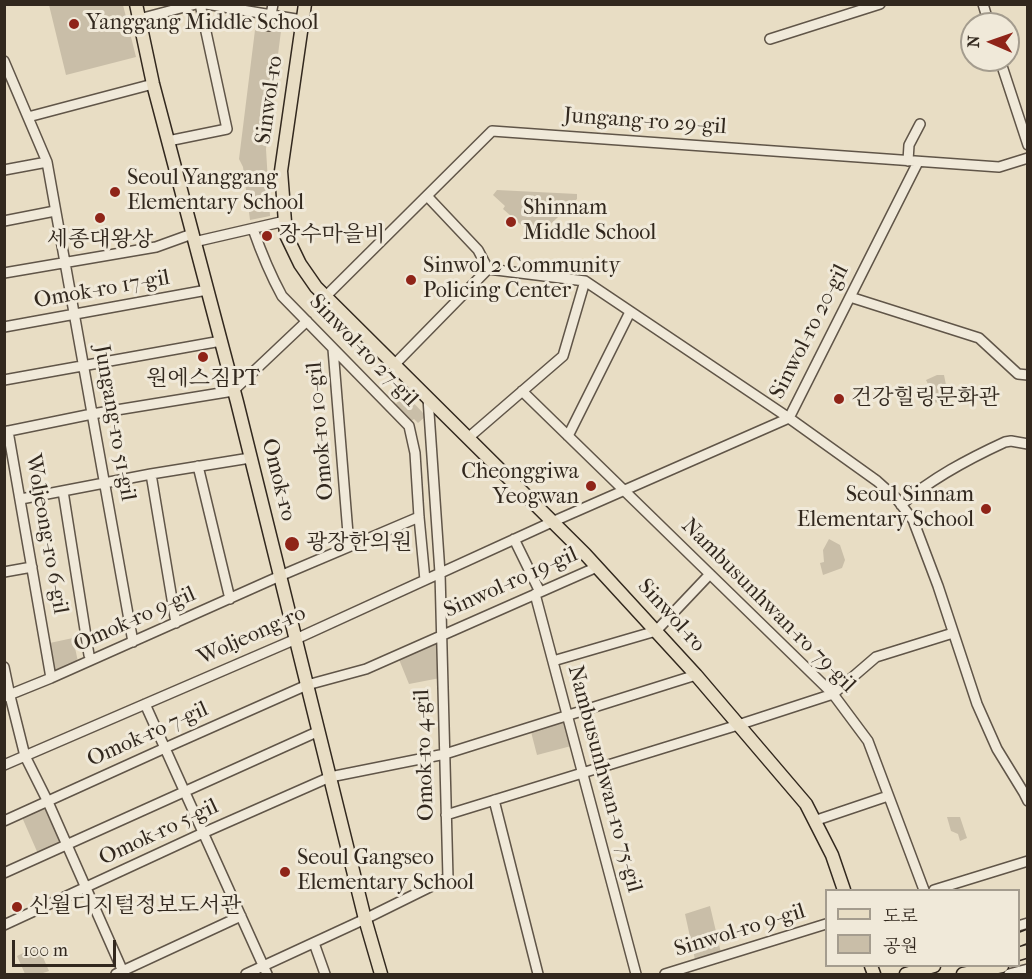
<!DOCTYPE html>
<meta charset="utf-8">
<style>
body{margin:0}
#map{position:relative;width:1032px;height:979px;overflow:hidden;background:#e8ddc4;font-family:"IM FELL French Canon","Noto Serif KR",serif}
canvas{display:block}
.frame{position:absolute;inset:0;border:6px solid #32281e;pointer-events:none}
.legend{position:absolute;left:825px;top:889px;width:195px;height:78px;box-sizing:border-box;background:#f0e9d9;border:2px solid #a49c8e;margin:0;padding:8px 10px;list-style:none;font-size:18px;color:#32281e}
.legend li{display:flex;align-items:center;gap:12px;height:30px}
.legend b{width:30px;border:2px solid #a49c8e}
.north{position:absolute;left:960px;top:12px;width:60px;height:60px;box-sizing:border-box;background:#f0e9d9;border:2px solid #a49c8e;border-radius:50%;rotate:272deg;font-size:16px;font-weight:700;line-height:24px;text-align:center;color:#32281e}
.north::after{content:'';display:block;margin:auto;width:21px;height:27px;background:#8f2418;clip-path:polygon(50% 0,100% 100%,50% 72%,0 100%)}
.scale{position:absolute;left:12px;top:940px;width:104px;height:27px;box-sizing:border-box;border:3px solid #32281e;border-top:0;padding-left:8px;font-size:18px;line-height:21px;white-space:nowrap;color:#32281e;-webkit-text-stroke:4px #f0e9d9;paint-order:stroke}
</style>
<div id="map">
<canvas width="1032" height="979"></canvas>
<div class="frame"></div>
<ul class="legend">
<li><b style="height:8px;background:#e8ddc4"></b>도로</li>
<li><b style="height:16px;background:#c9bea8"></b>공원</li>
</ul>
<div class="north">N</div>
<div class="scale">100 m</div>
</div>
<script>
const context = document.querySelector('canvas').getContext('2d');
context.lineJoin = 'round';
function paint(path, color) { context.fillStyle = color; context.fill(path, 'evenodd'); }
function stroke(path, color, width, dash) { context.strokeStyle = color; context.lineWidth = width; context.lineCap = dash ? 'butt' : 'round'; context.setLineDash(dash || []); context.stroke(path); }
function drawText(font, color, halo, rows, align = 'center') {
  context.font = font + ' "IM FELL French Canon","Noto Serif KR",serif'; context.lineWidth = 6; context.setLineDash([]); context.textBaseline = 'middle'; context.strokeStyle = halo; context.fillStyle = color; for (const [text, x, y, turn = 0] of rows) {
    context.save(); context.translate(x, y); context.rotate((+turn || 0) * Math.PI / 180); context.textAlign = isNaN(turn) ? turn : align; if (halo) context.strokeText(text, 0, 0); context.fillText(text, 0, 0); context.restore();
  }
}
const green = new Path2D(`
 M49,5h74l13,52 -70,18z
 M255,30l26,1 -15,118 4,67 -20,4 -7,-53 -4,-8z
 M497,190l80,4v5l-41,39 -33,-29 2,-3 -12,-11z
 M937,375h7l5,25 -15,3 -8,-5 5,-8 -5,-10z
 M405,394l21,22 -8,7 -4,-4 -4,3 -15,-17z
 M829,539l11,6 5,15 -3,8 -19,7 -3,-12 4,-1 -1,-12z
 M73,638l5,24 -28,12 -5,-30z
 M432,640l7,3 1,35 -31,6 -11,-27z
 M567,717l8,28 -38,10 -7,-27z
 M47,803l18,41 -26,12 -18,-41z
 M947,817h13l7,21 -7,3 -2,-7 -7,-3z
 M710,906l12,51 -26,7 -11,-50z
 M38,946l11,25 -9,3h-15l-8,-18z`);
const minor = new Path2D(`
 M206,4l96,16
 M983,4l6,20
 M139,19l57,-15
 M269,26l4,-22
 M770,39l110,-35
 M1000,60l28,85
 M4,61l43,101 86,480
 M28,117l125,-33
 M168,141l59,-12 -27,-125
 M908,161l1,-16 11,-21
 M4,170l43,-8
 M427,196l51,54 10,19
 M4,221l51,-10
 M253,229c8,23 17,45 29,67l127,130 6,27 4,64 6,63
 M194,242l91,-21
 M488,269l97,12 204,137 88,63 19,17 17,22 25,66 39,118 20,45 27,44 4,8
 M4,273l152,-26 36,-13
 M325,297l167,-166 507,36 29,-9
 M850,297l129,41 39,36 10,1
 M4,327l203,-37
 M333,349l16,197
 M394,365l94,-96
 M4,380l217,-39
 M522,391l311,303 35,47 56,149
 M8,431l43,247
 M4,432l88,-18 141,-23 74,-70
 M568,436l62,-124
 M468,438l95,-82 22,-75
 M198,466l32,133
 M151,474l25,149
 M63,491l26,164
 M21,499l130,-25 99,-16
 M901,505c31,-27 67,-46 104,-63l6,-1 17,3
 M514,539l26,53
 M4,572l28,-5
 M535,594l101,380
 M553,661l103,-30 54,-57
 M4,667l6,29 15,60 23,46 76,172
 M4,697l47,-19 229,-102 139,-59
 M145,704l122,270
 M4,765l292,-126 256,-117 237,-104 129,-256
 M494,800l44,174
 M446,815l292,-90 95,-31 43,-37 77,-24
 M4,821l161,-73 142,-63 59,-16 231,-102
 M814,821l74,-25
 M4,873l315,-142
 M934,890l94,-29
 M4,925l199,-92 127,-56 115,-23 251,-79
 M1018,926l10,-3
 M314,943l11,31
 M116,974l125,-58
 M246,974l119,-55 83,-41 -8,-305 -12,-175
 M665,974l161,-50
 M1009,974l19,-5`);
const major = new Path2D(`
 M136,4l17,80 84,318 128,517 16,55
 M305,4l-24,167 5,64 14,29 16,23 269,267 111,121 110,129 26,51 12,35
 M1018,940l10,-4
 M1018,954l10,-3
 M871,966l3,8
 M906,974l28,-8
 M963,974l39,-8`);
const markers = [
 [74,24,6,"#8f2418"],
 [115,192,6,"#8f2418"],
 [100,218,6,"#8f2418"],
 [511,222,6,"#8f2418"],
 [267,236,6,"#8f2418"],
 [411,280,6,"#8f2418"],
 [203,357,6,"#8f2418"],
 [839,399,6,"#8f2418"],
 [591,486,6,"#8f2418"],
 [986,509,6,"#8f2418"],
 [292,544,8,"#8f2418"],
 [285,872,6,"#8f2418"],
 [17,907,6,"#8f2418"]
];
const poiNames = [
 ["Yanggang Middle School",86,24],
 ["Seoul Yanggang",127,179],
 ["Elementary School",127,204],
 ["Shinnam",523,209],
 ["Middle School",523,234],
 ["장수마을비",279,236],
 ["세종대왕상",100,241,"center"],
 ["Sinwol 2 Community",423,267],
 ["Policing Center",423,292],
 ["원에스짐PT",203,380,"center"],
 ["건강힐링문화관",851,399],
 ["Cheonggiwa",579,473,"right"],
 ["Yeogwan",579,498,"right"],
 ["Seoul Sinnam",974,496,"right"],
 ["Elementary School",974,521,"right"],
 ["광장한의원",306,544],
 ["Seoul Gangseo",297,859],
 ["Elementary School",297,884],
 ["신월디지털정보도서관",29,907]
];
const streetNames = [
 ["Sinwol-ro",270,100,-82],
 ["Jungang-ro 29-gil",645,122,4],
 ["Omok-ro 17-gil",102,290,-10],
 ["Sinwol-ro 20-gil",810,332,-63],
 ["Sinwol-ro 27-gil",363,351,46],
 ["Jungang-ro 51-gil",114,423,80],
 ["Omok-ro 10-gil",321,431,-95],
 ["Omok-ro",278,480,76],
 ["Woljeong-ro 6-gil",46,534,80],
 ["Sinwol-ro 19-gil",511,583,-24],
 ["Nambusunhwan-ro 79-gil",768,606,45],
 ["Sinwol-ro",671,616,48],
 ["Omok-ro 9-gil",135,620,-24],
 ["Woljeong-ro",252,636,-24],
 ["Omok-ro 7-gil",148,735,-24],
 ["Omok-ro 4-gil",425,755,-92],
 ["Nambusunhwan-ro 75-gil",604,779,75],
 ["Omok-ro 5-gil",159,833,-25],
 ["Sinwol-ro 9-gil",740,931,-17]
];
paint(green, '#c9bea8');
stroke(minor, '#605548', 12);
stroke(major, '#32281e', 15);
stroke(minor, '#f0e9d9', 9);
stroke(major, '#e8ddc4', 12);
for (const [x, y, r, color] of markers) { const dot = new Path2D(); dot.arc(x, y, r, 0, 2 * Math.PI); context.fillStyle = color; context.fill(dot); stroke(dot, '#f0e9d9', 2); }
drawText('22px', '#32281e', '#f0e9d9', poiNames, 'left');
drawText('22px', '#32281e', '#f0e9d9', streetNames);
</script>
